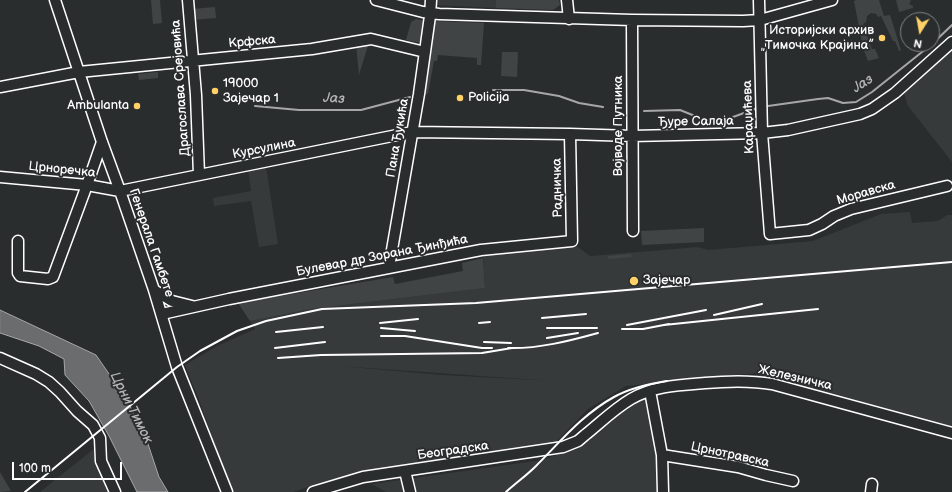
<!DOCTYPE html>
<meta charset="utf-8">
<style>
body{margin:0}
#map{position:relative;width:952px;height:492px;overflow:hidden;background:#2a2d2e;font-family:"Balsamiq Sans",sans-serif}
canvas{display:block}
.north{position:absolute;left:900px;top:12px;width:40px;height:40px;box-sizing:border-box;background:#2a2d2e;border:1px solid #7f8182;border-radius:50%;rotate:191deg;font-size:11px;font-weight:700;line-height:16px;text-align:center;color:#fff}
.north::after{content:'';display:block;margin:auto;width:14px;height:18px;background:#ffd166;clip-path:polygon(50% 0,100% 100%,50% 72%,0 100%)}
.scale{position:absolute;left:12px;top:462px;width:110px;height:18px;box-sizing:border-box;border:2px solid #fff;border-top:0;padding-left:5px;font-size:12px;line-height:14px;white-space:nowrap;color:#fff;-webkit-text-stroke:3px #2a2d2e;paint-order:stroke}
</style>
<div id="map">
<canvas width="952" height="492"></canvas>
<div class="north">N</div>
<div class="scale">100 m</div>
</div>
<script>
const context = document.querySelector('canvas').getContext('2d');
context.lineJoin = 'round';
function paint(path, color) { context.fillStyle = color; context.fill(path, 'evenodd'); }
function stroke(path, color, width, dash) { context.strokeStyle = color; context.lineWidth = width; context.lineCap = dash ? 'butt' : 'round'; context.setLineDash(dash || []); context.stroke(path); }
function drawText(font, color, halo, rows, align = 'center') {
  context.font = font + ' "Balsamiq Sans",sans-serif'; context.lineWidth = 4; context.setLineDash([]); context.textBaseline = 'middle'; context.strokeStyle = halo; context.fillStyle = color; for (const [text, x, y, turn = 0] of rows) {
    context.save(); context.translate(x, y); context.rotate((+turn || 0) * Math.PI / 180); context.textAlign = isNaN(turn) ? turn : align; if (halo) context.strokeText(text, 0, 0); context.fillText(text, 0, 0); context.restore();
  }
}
const built = new Path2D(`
 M434,0h62v8l-62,-3z
 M952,47v115l-44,-56 -5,-16z
 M266,167l12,77 -19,3 -8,-46 -37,5 -1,-8 38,-7 -3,-22z
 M910,212l2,11 26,-2 9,-6h5v212l-196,-50v-4l-130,13 -38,23 -31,32 -179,28 -49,11 -36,12h-61l-33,-92 -14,-35 32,-19 38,-17 -5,-8 61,-12 174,-21 -2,-36 89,-9 18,13 108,-9 10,3 105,-9 68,-27zM339,366l214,15h1l-112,-6z
 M646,398l11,57v37h-271l-14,-8 170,-24 36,-12 22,-16 22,-21z
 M95,448l7,26 9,18h-71z`);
const green = new Path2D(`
 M151,0h9l2,23 -9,1z
 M496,0h63l1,5 -7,5 -57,-2z
 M856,0h23l5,16 6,-1 11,35 -2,1 -4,-10h-2l-12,-25 -3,1 -2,-3 -5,-1 -4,3 -1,6 -3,2 9,25h3l4,9 -11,3 -5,-13 -9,-47z
 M896,0h15l-2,4 4,2v2l-14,4z
 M215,7l1,11 -23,2 -1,-11z
 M416,19l9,2 -3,19 -1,2h-6l-9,-2 5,-18z
 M434,21l50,2 -3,42h-4v-7l-39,-3 -1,6h-3l-6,33 -5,-1z
 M369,42l-10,33 -3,-31z
 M502,52h16l-1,25 -16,-1z
 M158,72v6l-19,2 -1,-6z
 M704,228v14l-62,3 -1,-14z
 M631,254l1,3 -24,2v-3z
 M483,258l2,30 -174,21 -61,12 -12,-18 155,-26 2,7 68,-13 -1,-8z
 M0,472l11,19 -11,1z`);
const water = new Path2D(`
 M0,310l96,45 31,45 19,38 13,39 9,15h-31l-28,-56 -20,-35 -24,-26 -1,-16 -25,-13 -39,-13z`);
const stream = new Path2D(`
 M932,44l20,-19
 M493,90h31l35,6 20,7 24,4
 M255,106l44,4h62l49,-13
 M768,106l50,-7 10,-1 15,5 13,-1 16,-10 60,-48
 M644,111l36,-1 25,10 19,1
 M733,117l22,-8`);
const minor = new Path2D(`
 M55,0l47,142 18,49 34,99 23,77 50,125
 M188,0l8,95 3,80
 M376,0l47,12 16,2 193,6 111,1 17,-1 72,-20
 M567,0l2,19
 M759,0l3,133 8,101 39,-4 13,-6 12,-8 17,-7 96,-23
 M632,20l1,211
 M0,87l79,-15 233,-23 59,-10 54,13
 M0,177l87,8 33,6 292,-59 158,2 62,2 130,-3 26,-3 72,-16 12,-5 23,-16 57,-51
 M18,241v32l2,3 28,3 5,-2 34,-92 15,-43
 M389,267l30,-173 11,-78 1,-16
 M154,290l18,11 20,5
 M162,314l67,-15 252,-49 91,-9 -2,-107
 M0,358l36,16 13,8 11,10 17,19 16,14 7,13 1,23 14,31
 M650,391l12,64 1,37
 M662,455l76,12 28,8 27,6
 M405,471l5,21
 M313,492l50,-15 200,-30 15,-6 7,-6c15,-12 29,-26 46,-36 22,-13 48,-14 74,-16 22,-2 44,-3 67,1l180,49
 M871,492l1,-8`);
const rail = new Path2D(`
 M714,315l48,-11
 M542,318l44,-4
 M380,323l38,-4
 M479,323l11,-1
 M627,325l79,-15
 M664,325l154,-16
 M381,328l34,3
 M547,328h50
 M622,329h21l26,-5
 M276,332l47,-5
 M381,336h24l77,12h10
 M547,338l31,-5
 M484,342l27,1
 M275,348l50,-6
 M508,348c30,1 61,-7 90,-15
 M278,358l43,-3 161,-2 30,-5
 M25,492l152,-125 23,-16 37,-20 29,-10 56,-12 154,-6 476,-41
 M506,492c10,-9 21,-17 30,-26 25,-25 47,-52 78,-69 16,-9 34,-13 53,-16`);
const markers = [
 [882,38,4,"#ffd166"],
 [215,91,4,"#ffd166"],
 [460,98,4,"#ffd166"],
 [137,106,4,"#ffd166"],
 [634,281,5,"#ffd166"]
];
const poiNames = [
 ["Историјски архив",874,31,"right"],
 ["„Тимочка Крајина”",874,46,"right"],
 ["19000",223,84],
 ["Зајечар 1",223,99],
 ["Policija",468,98],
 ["Ambulanta",129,106,"right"],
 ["Зајечар",643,281]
];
const streetNames = [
 ["Крфска",252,42,-5],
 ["Драгослава Срејовића",181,88,-94],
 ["Караџићева",749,117,-92],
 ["Ђуре Салаја",696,122,-1],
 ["Војводе Путника",619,126,-90],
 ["Пана Ђукића",398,138,-80],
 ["Курсулина",264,149,-11],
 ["Црноречка",62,170,6],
 ["Радничка",558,188,-91],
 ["Моравска",866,193,-16],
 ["Генерала Гамбете",151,243,71],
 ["Булевар др Зорана Ђинђића",382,256,-11],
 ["Железничка",795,378,13],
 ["Београдска",453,451,-8],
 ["Црнотравска",730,455,12]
];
const waterNames = [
 ["Јаз",863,84,-32],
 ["Јаз",334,99,2],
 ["Црни Тимок",131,408,63]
];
paint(built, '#373a3b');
paint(green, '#414445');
paint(water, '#6a6c6d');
stroke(water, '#a6a7a7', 1);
stroke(stream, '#a6a7a7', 2);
stroke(minor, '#fff', 13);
stroke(minor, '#2a2d2e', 10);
stroke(rail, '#fff', 2);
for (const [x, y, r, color] of markers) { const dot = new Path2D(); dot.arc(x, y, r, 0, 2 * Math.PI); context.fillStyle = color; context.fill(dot); stroke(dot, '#2a2d2e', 1.5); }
drawText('13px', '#fff', '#2a2d2e', poiNames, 'left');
drawText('13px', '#fff', '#2a2d2e', streetNames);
drawText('italic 14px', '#b4b6b6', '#2a2d2e', waterNames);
</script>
